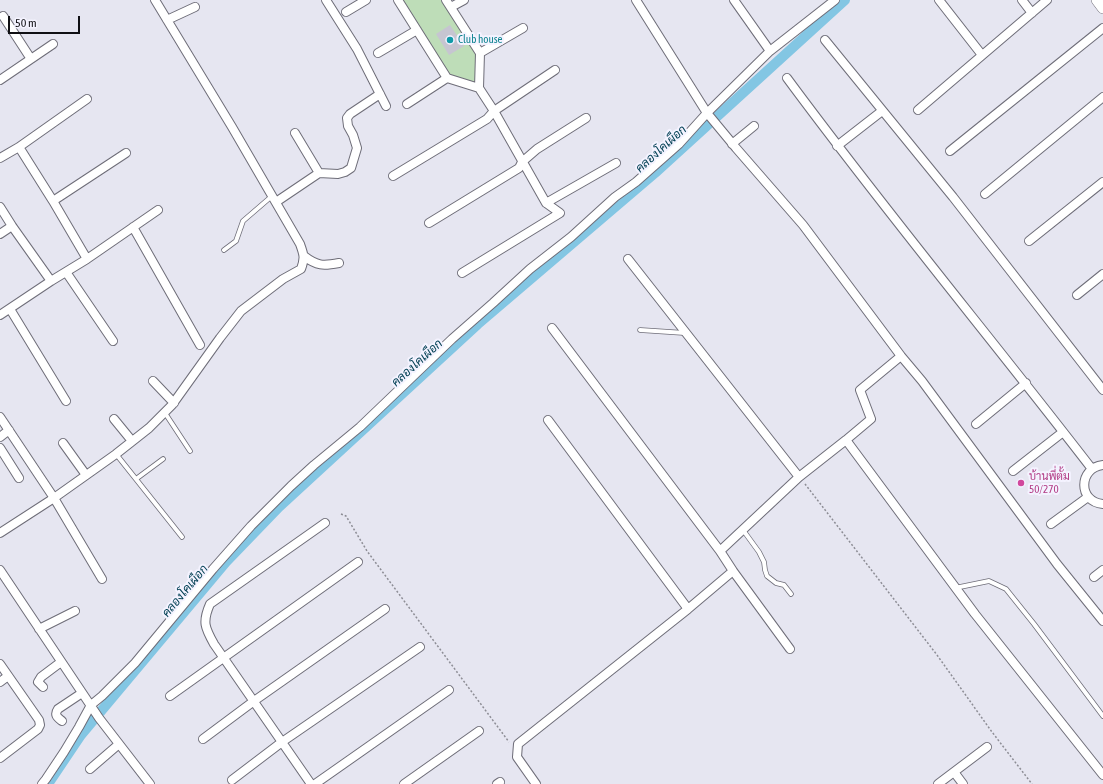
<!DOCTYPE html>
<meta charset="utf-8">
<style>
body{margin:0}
#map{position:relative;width:1103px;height:784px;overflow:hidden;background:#e6e6f1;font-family:"Asap Condensed",sans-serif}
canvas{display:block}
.scale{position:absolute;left:8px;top:16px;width:72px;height:18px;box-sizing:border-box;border:2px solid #101014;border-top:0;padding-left:5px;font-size:12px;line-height:14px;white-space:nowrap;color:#101014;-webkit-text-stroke:3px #f4f3ff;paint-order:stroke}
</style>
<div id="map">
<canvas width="1103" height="784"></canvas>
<div class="scale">50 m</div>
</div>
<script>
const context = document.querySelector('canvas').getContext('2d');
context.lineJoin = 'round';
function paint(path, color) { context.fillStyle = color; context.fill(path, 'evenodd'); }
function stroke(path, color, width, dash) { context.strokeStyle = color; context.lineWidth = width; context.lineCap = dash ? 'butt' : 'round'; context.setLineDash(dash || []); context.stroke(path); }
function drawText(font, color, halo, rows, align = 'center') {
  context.font = font + ' "Asap Condensed",Sarabun,sans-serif'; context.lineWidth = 4; context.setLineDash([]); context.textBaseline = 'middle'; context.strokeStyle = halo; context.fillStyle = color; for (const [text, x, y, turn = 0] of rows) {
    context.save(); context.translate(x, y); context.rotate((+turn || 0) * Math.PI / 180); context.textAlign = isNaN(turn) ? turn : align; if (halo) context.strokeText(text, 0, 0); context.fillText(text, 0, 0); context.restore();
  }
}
const green = new Path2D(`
 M398,0h48l34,53 -1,35 -32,-10z`);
const canal = new Path2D(`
 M48,784l33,-49 145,-173 53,-55 199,-183 177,-151 190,-173`);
const building = new Path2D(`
 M450,25l14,21 -15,9 -13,-21z`);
const path = new Path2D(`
 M805,484l132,171 55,77 40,52
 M341,514l5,2 21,35 142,191`);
const lane = new Path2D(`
 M224,250l12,-9 7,-20 29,-25
 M640,330l45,3
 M165,413l25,38
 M116,454l66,83
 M136,479l27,-20
 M743,530l16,22 5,10 1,8 2,6 9,7 8,2 7,9
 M955,588l34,-7 17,8 28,35 69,92`);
const street = new Path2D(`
 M326,0l31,49 29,57
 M398,0l49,78 32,10
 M446,0l34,53 -1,35 15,23 52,92 14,10 -98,60
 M636,0l71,113 29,35 67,77 98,131 21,25 135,183 46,57
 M734,0l36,51
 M939,0l43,55
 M1022,0l10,13
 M451,7l13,-7
 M346,12l20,-12
 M3,16l28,43
 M167,20l28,-13
 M825,40l128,157 150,193
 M378,53l39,-23
 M480,53l43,-25
 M787,78c98,133 204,260 305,391
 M0,80l53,-36
 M407,104l40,-26
 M918,110l129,-110
 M295,133l24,40
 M732,144l22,-18
 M837,146l45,-35
 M19,147l34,54 34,58
 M950,151l153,-123
 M0,158l19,-11 68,-48
 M393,176l94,-57 7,-8 61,-41
 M985,194l118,-97
 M53,201l73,-48
 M276,202l43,-29 19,1 7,-2 6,-4 6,-20 -4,-13 -5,-9 -1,-8 3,-4 30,-20
 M546,203l70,-40
 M0,207l12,19 39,55
 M429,223l90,-55 3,-6 15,-13 49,-31
 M133,227l67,118
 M0,234l12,-8
 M1029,241l74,-59
 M304,256c13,10 19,10 35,7
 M628,259l171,218
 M66,272l47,69
 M1077,295l26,-21
 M10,309l56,92
 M0,315l51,-34 36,-22 71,-49
 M552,328l168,223 13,20 57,78
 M153,381l21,22
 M0,417l54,81 48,81
 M114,419l18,22
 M548,420l140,189
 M976,424l50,-41
 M0,437l9,-7
 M846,440l129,174 128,161
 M63,443l23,32
 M0,448l19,30
 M1103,465c-25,3 -25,37 0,39
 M1013,471l50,-39
 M1051,524l37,-27
 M0,533l54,-35 62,-44 33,-26 23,-23 48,-67 21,-27 42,-32 18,-10c4,-11 3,-14 -1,-25l-68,-117 -77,-127
 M720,551l79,-74 47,-37 25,-21 -11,-29 41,-34
 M0,570l99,148 51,66
 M1094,577l9,-7
 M39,629l36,-18
 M0,664l39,56 1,5 -2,4 -38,29
 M0,682l8,-6
 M43,687l-5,-5 3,-5 20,-15
 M170,696l188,-134
 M62,721c-5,-4 -8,-6 -4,-12l24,-16
 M203,739l51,-38 131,-92
 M90,769l29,-25
 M954,772l9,12
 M232,780l50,-38 138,-95
 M42,784l4,-5 18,-27 15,-25 12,-22 11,-9 33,-33 78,-94 38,-43 40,-40 23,-21 46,-38 92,-88 41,-36 37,-34 41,-32 44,-40 21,-15 43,-38 28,-31 63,-62 65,-51
 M311,784l-97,-140c-9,-16 -12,-22 -4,-40l115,-81
 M315,784l134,-94
 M404,784l75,-53
 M497,784l3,-2
 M536,784l-19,-27 1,-13 170,-135 45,-38
 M938,784l49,-37`);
const secondary = new Path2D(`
 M1097,0l6,8`);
const markers = [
 [450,40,4,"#0f9aa8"],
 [1021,483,4,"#d1479c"]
];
const cultureNames = [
 ["Club house",458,40]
];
const hotelNames = [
 ["บ้านพี่ตั้ม",1029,477],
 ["50/270",1029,490]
];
const waterNames = [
 ["คลองโคเผือก",661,149,-42],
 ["คลองโคเผือก",417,363,-42],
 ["คลองโคเผือก",185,591,-50]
];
paint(green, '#beddb8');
stroke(canal, '#83c6e3', 10);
paint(building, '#c6c5d1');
stroke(lane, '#6e6d78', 5.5);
stroke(street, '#6e6d78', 10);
stroke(secondary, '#6e6d78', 12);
stroke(path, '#8d8d95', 1.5, [2, 2]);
stroke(lane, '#fff', 4);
stroke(street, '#fff', 8);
stroke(secondary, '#fff', 11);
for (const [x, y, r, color] of markers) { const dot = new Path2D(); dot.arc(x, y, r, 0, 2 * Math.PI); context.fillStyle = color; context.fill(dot); stroke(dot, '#f4f3ff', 1.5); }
drawText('11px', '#0d838f', '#f4f3ff', cultureNames, 'left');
drawText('11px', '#b23c85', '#f4f3ff', hotelNames, 'left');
drawText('italic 12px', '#044155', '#f4f3ff', waterNames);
</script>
